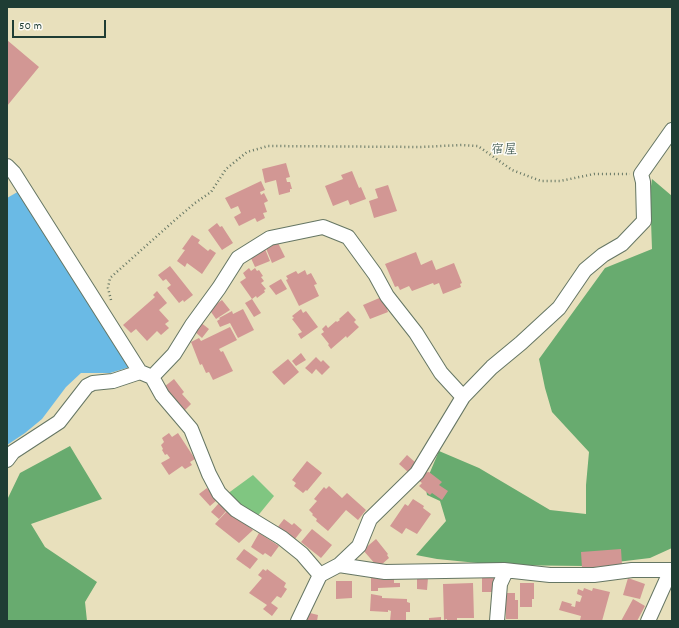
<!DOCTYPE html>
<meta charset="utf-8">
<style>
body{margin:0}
#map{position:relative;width:679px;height:628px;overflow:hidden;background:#e8e0bc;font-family:Dekko,sans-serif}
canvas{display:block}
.frame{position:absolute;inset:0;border:8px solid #1f3d34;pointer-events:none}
.scale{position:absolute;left:12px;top:20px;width:94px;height:18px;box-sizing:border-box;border:2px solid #1f3d34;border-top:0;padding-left:5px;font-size:12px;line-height:14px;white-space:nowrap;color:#1f3d34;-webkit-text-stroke:3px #fdfcf7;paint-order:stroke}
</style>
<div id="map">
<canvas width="679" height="628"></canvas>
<div class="frame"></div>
<div class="scale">50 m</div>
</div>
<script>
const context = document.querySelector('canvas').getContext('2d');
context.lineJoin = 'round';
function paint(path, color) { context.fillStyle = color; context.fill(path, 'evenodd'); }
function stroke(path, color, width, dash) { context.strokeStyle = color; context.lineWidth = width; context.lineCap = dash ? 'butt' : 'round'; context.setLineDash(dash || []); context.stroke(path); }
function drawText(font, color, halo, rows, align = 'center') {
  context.font = font + ' Dekko,"Klee One",sans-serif'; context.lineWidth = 3; context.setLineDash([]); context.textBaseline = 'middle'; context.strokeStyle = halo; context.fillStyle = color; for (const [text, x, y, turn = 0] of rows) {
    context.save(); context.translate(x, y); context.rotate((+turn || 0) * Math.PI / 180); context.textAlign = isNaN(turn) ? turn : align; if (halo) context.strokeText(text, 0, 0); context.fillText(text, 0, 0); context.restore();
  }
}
const green = new Path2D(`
 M253,475l21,21 -18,22 -29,-24z`);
const forest = new Path2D(`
 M652,179l20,17v352l-22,10 -66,8 -86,-1 -61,-6 -21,-4 30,-34 -6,-20 -13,-6 -2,-11 14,-33 40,17 71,42 36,4v-29l3,-33 -37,-40 -7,-24 -6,-29 66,-91 47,-19 -2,-56z
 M70,446l32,53 -71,25 14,23 52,35 -12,20 2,19h-80v-121l13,-27z`);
const water = new Path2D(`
 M21,190l109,177 -20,6h-29l-15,14 -24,32 -17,14 -18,12v-247z`);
const building = new Path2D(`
 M7,40l32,27 -32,39z
 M286,163l4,14 -4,1 1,4h3l2,7h-2v3l-11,3 -3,-15 -11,3 -3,-14z
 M352,171l7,17 2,-1 5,12 -16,6 -2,-5 -15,6 -8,-20 18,-7 -2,-4z
 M261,181l4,9 -5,2 1,3 3,-2 4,8 -4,2 3,9 -4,1 2,5 -8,4 -2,-4 -16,8 -5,-9 7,-4 -3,-7 -7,3 -6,-11z
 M388,185l9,26 -23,7 -5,-17 9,-3 -3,-9z
 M217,223l3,4 2,-1 11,17 -11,7 -14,-20z
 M192,235l8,5 -2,3 10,8 2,-2 6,4 -14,21 -15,-11 -2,4 -8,-6 8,-11 -3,-1z
 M277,241l8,16 -13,6 -7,-17z
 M265,249l5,12 -15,6 -5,-11z
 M416,252l5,13 11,-5 4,10 18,-7 8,20 -2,1 1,3 -18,7 -4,-11 -5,2 -1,-2 -21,8 -3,-5 -9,4 -2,-4 -3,1 -10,-23z
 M170,266l23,29 -9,7 -1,-2 -4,3 -12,-15 4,-3 -5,-6 -3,2 -5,-6z
 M249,268l2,3 4,-3 2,3 2,-1 4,6 -2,1 3,4 -3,2 5,6 -2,1 1,2 -8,6 -1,-2 -4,3 -12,-17 6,-4 -3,-5z
 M305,270l2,5 4,-2 6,11 -3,1 5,11 -20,10 -13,-26 2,-1 -2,-3 10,-5 2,3z
 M281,279l6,10 -11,6 -7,-9z
 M157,291l10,12 -8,7 10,11 -4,3 4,4 -8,7 -4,-4 -10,10 -11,-12 -5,4 -8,-8 32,-28 -2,-2z
 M384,296l5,12 -2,1 1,3 -18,7 -7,-14z
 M252,299l9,14 -7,4 -9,-14z
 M222,300l8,10 -14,9 -7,-10z
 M243,309l11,21 -16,8 -8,-15 -10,4 -3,-6 3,-2 -1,-1 13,-7 1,3z
 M301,309l2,4 3,-2 12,16 -17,12 -3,-5 4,-2 -10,-13 2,-1 -2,-2z
 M348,311l8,9 -2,2 5,5 -12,11 -1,-2 -15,13 -3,-4 1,-1 -8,-10 3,-2 -2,-3 4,-4 2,3 8,-7 1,1 3,-2 -1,-1z
 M200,322l9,7 -7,9 -9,-8z
 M230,327l7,13 -18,9 2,3 2,-1 10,20 -20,9 -4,-8 -3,1 -4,-9 -2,1 -9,-23 8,-4 2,3z
 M301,353l5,7 -10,6 -4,-5z
 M316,357l5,5 2,-2 7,7 -8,8 -6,-6 -4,5 -7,-6z
 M288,359l11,13 -15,13 -12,-13z
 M174,379l10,13 -2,2 9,10 -7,7 -20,-24z
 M169,433l3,4 6,-4 17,26 -5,3 2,3 -7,4 -3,-3 -13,9 -8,-12 9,-5 -3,-4 -2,1 -3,-5 1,-1 -2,-4 3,-3 -2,-4z
 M407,455l9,8 -8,9 -9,-8z
 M307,461l15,12 -15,18 -1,-1 -3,3 -9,-7 2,-3 -4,-3z
 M429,472l13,10 -3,3 9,6 -6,9 -10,-7 -2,2 -11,-9 3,-3 -4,-3 5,-7z
 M329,486l13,12 5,-5 19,17 -8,10 -12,-10 -18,21 -12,-10 1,-2 -5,-4 1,-1 -4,-4 8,-9 -3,-2 10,-12 2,2z
 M207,488l10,12 -7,6 -11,-12z
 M413,499l11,7 -1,2 8,6 -14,20 -11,-6 -4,6 -12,-8 15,-22 3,2z
 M219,503l8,7 -8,9 -8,-7z
 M228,510l25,20 -14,13 -24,-19z
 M284,519l8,6 2,-2 8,7 -7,9 -8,-7 -2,3 -8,-7z
 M312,529l20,16 -11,13 -20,-16z
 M259,533l20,13 -8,11 -6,-4 -2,2 -12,-8z
 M376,539l12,15 -1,1 2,3 -8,7 -2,-2 -3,2 -13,-15z
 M244,549l14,10 -8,10 -14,-10z
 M621,549l1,16 -40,3 -1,-16z
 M263,569l3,2 1,-2 19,14 -2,4 3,2 -6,9 -4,-2 -6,7 7,5 -6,8 -9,-7 4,-4 -18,-12 13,-15 -4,-3z
 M482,576h14v16h-14z
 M371,577h23v6h6v4l-22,1v3h-7z
 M417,577l11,1 -1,12 -10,-1z
 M628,578l17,6 -5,15 -17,-4z
 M336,581h16v17l-16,1z
 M473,583l1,35h-17v3h-10v-2l-3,1 -1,-36z
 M520,583h14v16h-2v8h-12z
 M584,588l8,3 1,-3 17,4 -8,29h-19l-3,-1 1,-4 -22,-6 3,-9 10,3 -1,2 4,1 1,-6 4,1 2,-6 -5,-2 1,-5 5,2z
 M505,593h10v7h3v19h-12z
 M371,594l11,2v2l25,1v3l3,1v9h-4v9h-16l1,-10 -3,-1v2l-18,-1z
 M633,599l12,7 -8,15h-16z
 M306,612l12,3 -1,6h-13z
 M441,617v4h-12v-3z`);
const path = new Path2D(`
 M111,300l-3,-12 2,-10 65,-58 20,-17 16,-11 15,-23 21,-17 21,-6 153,1 41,-2 16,1 34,24 29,11h19l34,-7h36`);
const minor = new Path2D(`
 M7,166l7,7 126,199 12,5 10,18 29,34 18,45 10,19 17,17 46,28 20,16 18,21
 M152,377l22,-23 18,-29 27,-37 19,-30 32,-20 53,-11 25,10 27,37 12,22 29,37 25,40 22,24
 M7,460l6,-8 46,-30 28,-36 6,-3 20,-2 27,-9
 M339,565l46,7 119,-2 46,5h44l38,-5h40
 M298,621l22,-46 19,-10 20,-19 11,-27 47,-46 46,-76 29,-30 29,-24 38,-35 26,-38 18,-15 19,-11 22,-23 -1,-39 -2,-8 31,-44
 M497,621l3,-37 6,-13
 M648,621l18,-40 6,-10`);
const neighbourhoodNames = [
 ["宿屋",504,151]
];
paint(green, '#80c681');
paint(forest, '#68ab6f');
paint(water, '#6abae5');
paint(building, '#d29794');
stroke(minor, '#657664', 16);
stroke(path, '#657664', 2.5, [1, 3]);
stroke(minor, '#fff', 14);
drawText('13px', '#1f3d34', '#fdfcf7', neighbourhoodNames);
</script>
